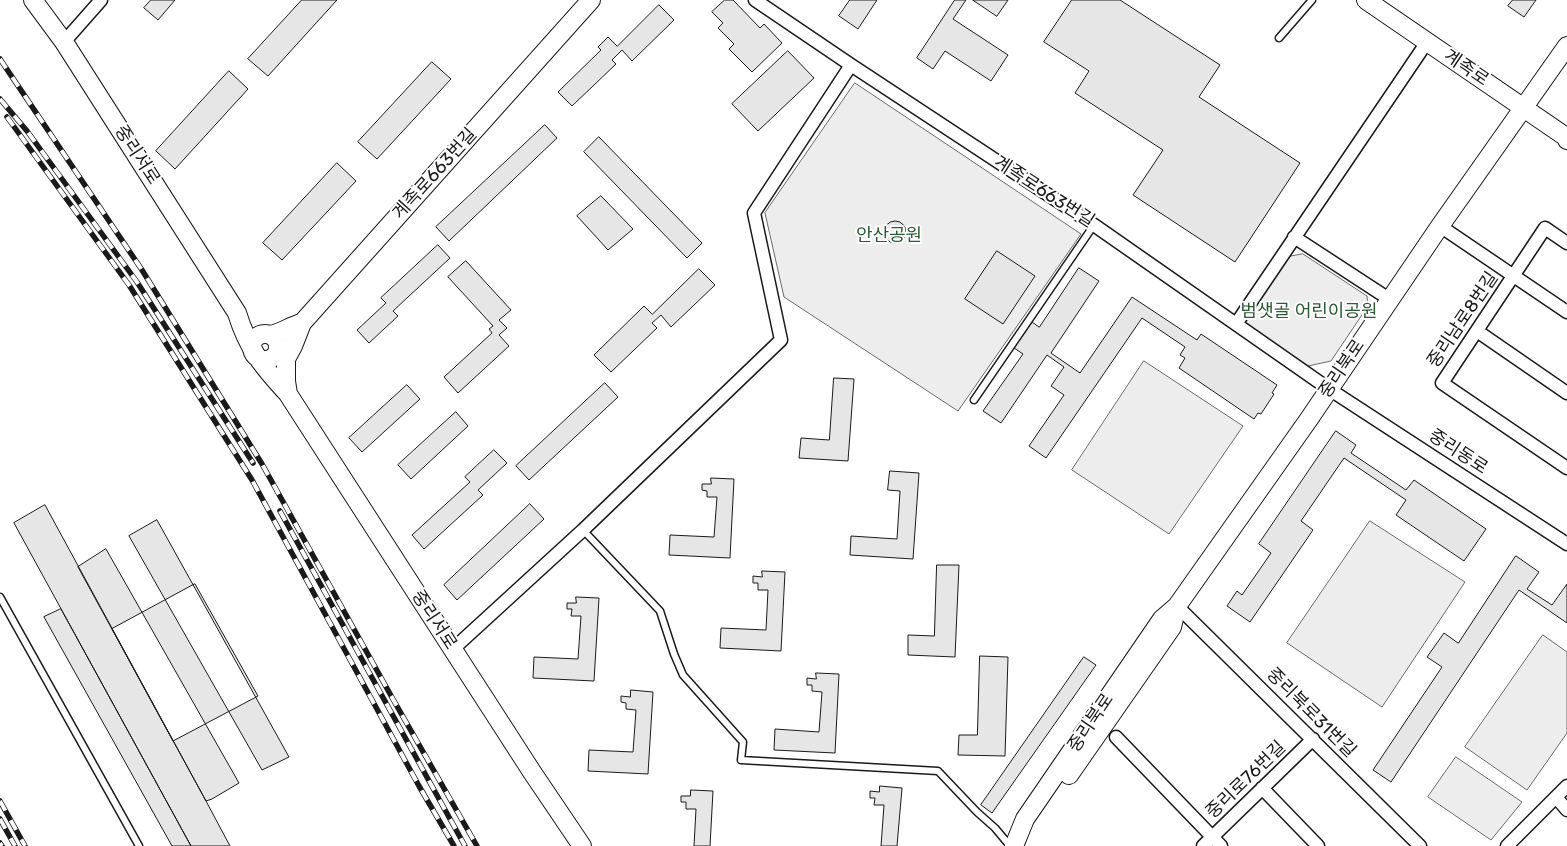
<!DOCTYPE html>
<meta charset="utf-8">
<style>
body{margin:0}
canvas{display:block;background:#fff}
</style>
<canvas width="1567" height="846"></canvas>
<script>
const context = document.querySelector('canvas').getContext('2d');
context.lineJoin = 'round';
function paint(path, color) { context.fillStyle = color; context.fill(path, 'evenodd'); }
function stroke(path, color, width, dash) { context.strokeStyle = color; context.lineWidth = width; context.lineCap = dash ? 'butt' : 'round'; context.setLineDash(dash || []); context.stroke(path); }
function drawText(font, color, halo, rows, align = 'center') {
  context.font = font + ' Rubik,"Noto Sans KR",sans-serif'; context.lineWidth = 4; context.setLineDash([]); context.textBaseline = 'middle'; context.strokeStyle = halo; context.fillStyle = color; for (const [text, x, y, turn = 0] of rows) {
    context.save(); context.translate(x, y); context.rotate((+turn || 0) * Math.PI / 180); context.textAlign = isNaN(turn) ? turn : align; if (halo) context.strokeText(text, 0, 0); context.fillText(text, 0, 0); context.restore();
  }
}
const green = new Path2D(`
 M855,83l226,151 -123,177 -174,-114 -19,-84z
 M1303,254l64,42 1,10 -37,55 -23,5 -65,-44 44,-65z
 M1144,361l99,65 -74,108 -97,-64z
 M1370,521l95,61 -83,125 -95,-64z
 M1543,635l24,17v81l-40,57 -62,-43z
 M1456,757l66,45 -31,38 -63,-43z`);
const building = new Path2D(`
 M151,0h24l-17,20 -14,-12z
 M302,0h35l-69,76 -20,-17z
 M725,0h8l27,28 4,-4 18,19 -30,29 -23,-23 5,-5 -16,-16 5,-5 -11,-11z
 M850,0h27l-19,29 -19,-13z
 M955,0h11l-13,19 55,36 -17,26 -46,-30 -12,18 -16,-11z
 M973,0h35l-11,16z
 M1072,0h48l100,65 -21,32 101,66 -65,99 -102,-67 30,-45 -88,-57 14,-22 -45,-29z
 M1513,0h23l-12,17 -16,-11z
 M659,5l15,15 -42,41 -10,-11 -10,10 4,4 -44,42 -14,-14 43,-42 -3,-3 10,-10 9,9z
 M788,51l26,27 -56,53 -26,-27z
 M432,62l19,17 -74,80 -19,-17z
 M229,71l19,18 -73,80 -19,-18z
 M545,125l12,13 -108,103 -13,-14z
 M599,137l103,106 -15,15 -103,-106z
 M337,163l19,18 -74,79 -19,-17z
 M601,196l32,33 -25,21 -31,-34z
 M884 232a11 11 0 1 1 22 0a11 11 0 1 1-22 0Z
 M438,245l12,13 -57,53 5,5 -29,27 -12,-13 29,-27 -5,-5z
 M997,251l38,25 -32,48 -38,-25z
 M466,261l45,49 -12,10 8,8 -8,7 10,11 -51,47 -14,-16 48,-44 -3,-4 4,-3 -45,-49z
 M1079,268l20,13 -48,72 29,20 52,-76 65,43 4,-6 76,51 -5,8 2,1 -13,20 -3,-1 -4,6 -75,-51 6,-10 -5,-3 5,-8 -43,-29 -96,140 -17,-12 35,-51 -13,-9 13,-19 -17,-12 -46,68 -18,-12 40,-57 -9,-6 18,-26 7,5z
 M699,269l16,16 -44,42 -10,-12 -9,8 5,5 -46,44 -17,-17 50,-49 8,8z
 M834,378l20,1 -6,82 -49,-3 2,-20 28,2z
 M605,383l13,14 -89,83 -13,-14z
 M407,385l13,14 -58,53 -13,-14z
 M456,412l12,14 -57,53 -13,-14z
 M1336,431l20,14 -5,8 55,37 8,-10 72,49 -22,32 -68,-46 10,-15 -62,-42 -43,63 12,9 -63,92 -23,-16 10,-15 5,4 29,-42 -12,-9z
 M494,450l13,13 -29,27 5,5 -59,54 -12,-14 58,-53 -5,-5z
 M890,471l29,2 -6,86 -63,-4 1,-19 46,3 3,-48 -12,-1z
 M711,478l23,1 -4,79 -61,-3 1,-20 44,2 3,-40h-10v-6l-5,-1v-6h9z
 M530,504l14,15 -87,81 -13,-15z
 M45,505l161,296 24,45h-39l-177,-323z
 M157,520l132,237 -27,13 -133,-234z
 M106,549l133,234 -27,16 -6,2 -128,-234z
 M1516,556l23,16 -12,17 25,16 15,-21v39l-48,-33 -128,192 -18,-12 69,-103 -15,-10 17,-24 14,10z
 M937,565h22l-4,92 -47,-2v-20l26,1z
 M762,571l23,1 -4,79 -61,-3 1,-20 45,2 2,-40h-10v-7h-5v-7l9,1z
 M195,584l63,112 -85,45 -61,-112z
 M576,597l23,1 -5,83 -61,-3 1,-21 44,2 3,-43h-10l1,-7h-5v-6h9z
 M61,609l130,237h-19l-128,-229z
 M980,656l28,1 -3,99 -47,-1 1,-20h18z
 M1084,657l12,8 -104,148 -11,-8z
 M816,673l23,1 -4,79 -61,-3 1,-21 44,3 3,-40 -10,-1v-6h-5v-7l9,1z
 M631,690l22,2 -5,82 -60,-3 1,-21 44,2 3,-42 -10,-1v-6l-5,-1v-6l9,1z
 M880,786l22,2 -5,58h-16l3,-41h-10l1,-7h-5v-7l9,1z
 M691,790l22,1 -3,55h-16l2,-37h-10v-7h-5v-6h9z`);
const lane = new Path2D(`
 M1279,38l33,-38
 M974,400l120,-175
 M583,530l77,81 14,43 9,21 60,67 -2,18 197,11 39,41 18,16 15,18
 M0,597l139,249`);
const street = new Path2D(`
 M755,0l96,65 243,160 235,164 238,155
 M64,42l37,-42
 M1440,226l127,86
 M1294,237l95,62
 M1567,243l-22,-15 -103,155 125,85
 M1236,324l191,-282
 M1477,331l90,62
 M1177,606l243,240
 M453,649l130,-119 198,-190 -27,-127 97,-148
 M1116,737l105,109
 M1262,788l56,58
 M1556,797l11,13
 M1203,846l110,-107
 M1507,846l60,-60`);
const secondary = new Path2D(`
 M33,0l31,42 173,271c11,36 26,54 51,81l244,378 50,74
 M1366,0l200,137 1,3
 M252 347a13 13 0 1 1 26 0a13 13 0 1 1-26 0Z
 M271,335c11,-3 20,-9 31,-12l289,-323
 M288,394l-2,-13v-22l7,-13 9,-23
 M1069,775l103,-148 5,-21
 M1014,846l11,-27 137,-200 15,-13 132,-187 131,-193 127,-180`);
const rail = new Path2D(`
 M0,59l142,211 120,194 132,237 83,145
 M0,99l27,32 110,151 116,181
 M7,117l122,168 123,195 167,306 35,60
 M280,511l185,335
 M0,801l25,45
 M0,819l15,27
 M0,843l2,3`);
const streetNames = [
 ["계족로",1466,68,34],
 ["중리서로",137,155,57],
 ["계족로663번길",435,174,-48],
 ["계족로663번길",1044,192,33],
 ["중리남로8번길",1463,320,-56],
 ["중리북로",1342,369,-56],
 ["중리동로",1458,452,33],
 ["중리서로",434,620,57],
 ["중리북로31번길",1311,713,45],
 ["중리북로",1091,723,-56],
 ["중리로76번길",1246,780,-44]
];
const parkNames = [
 ["안산공원",889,236],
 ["범샛골 어린이공원",1309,312]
];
paint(green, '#ededed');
stroke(green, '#6a6a6a', 1);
paint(building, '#e6e6e6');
stroke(building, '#1a1a1a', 1);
stroke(lane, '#1a1a1a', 9);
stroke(street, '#1a1a1a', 15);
stroke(secondary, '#1a1a1a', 20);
stroke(lane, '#fff', 6);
stroke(street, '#fff', 12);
stroke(secondary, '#fff', 18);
stroke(rail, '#1a1a1a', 5.5);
stroke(rail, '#fff', 4, [11]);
drawText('18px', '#1a1a1a', '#fff', streetNames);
drawText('18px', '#2b5a34', '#fff', parkNames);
</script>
